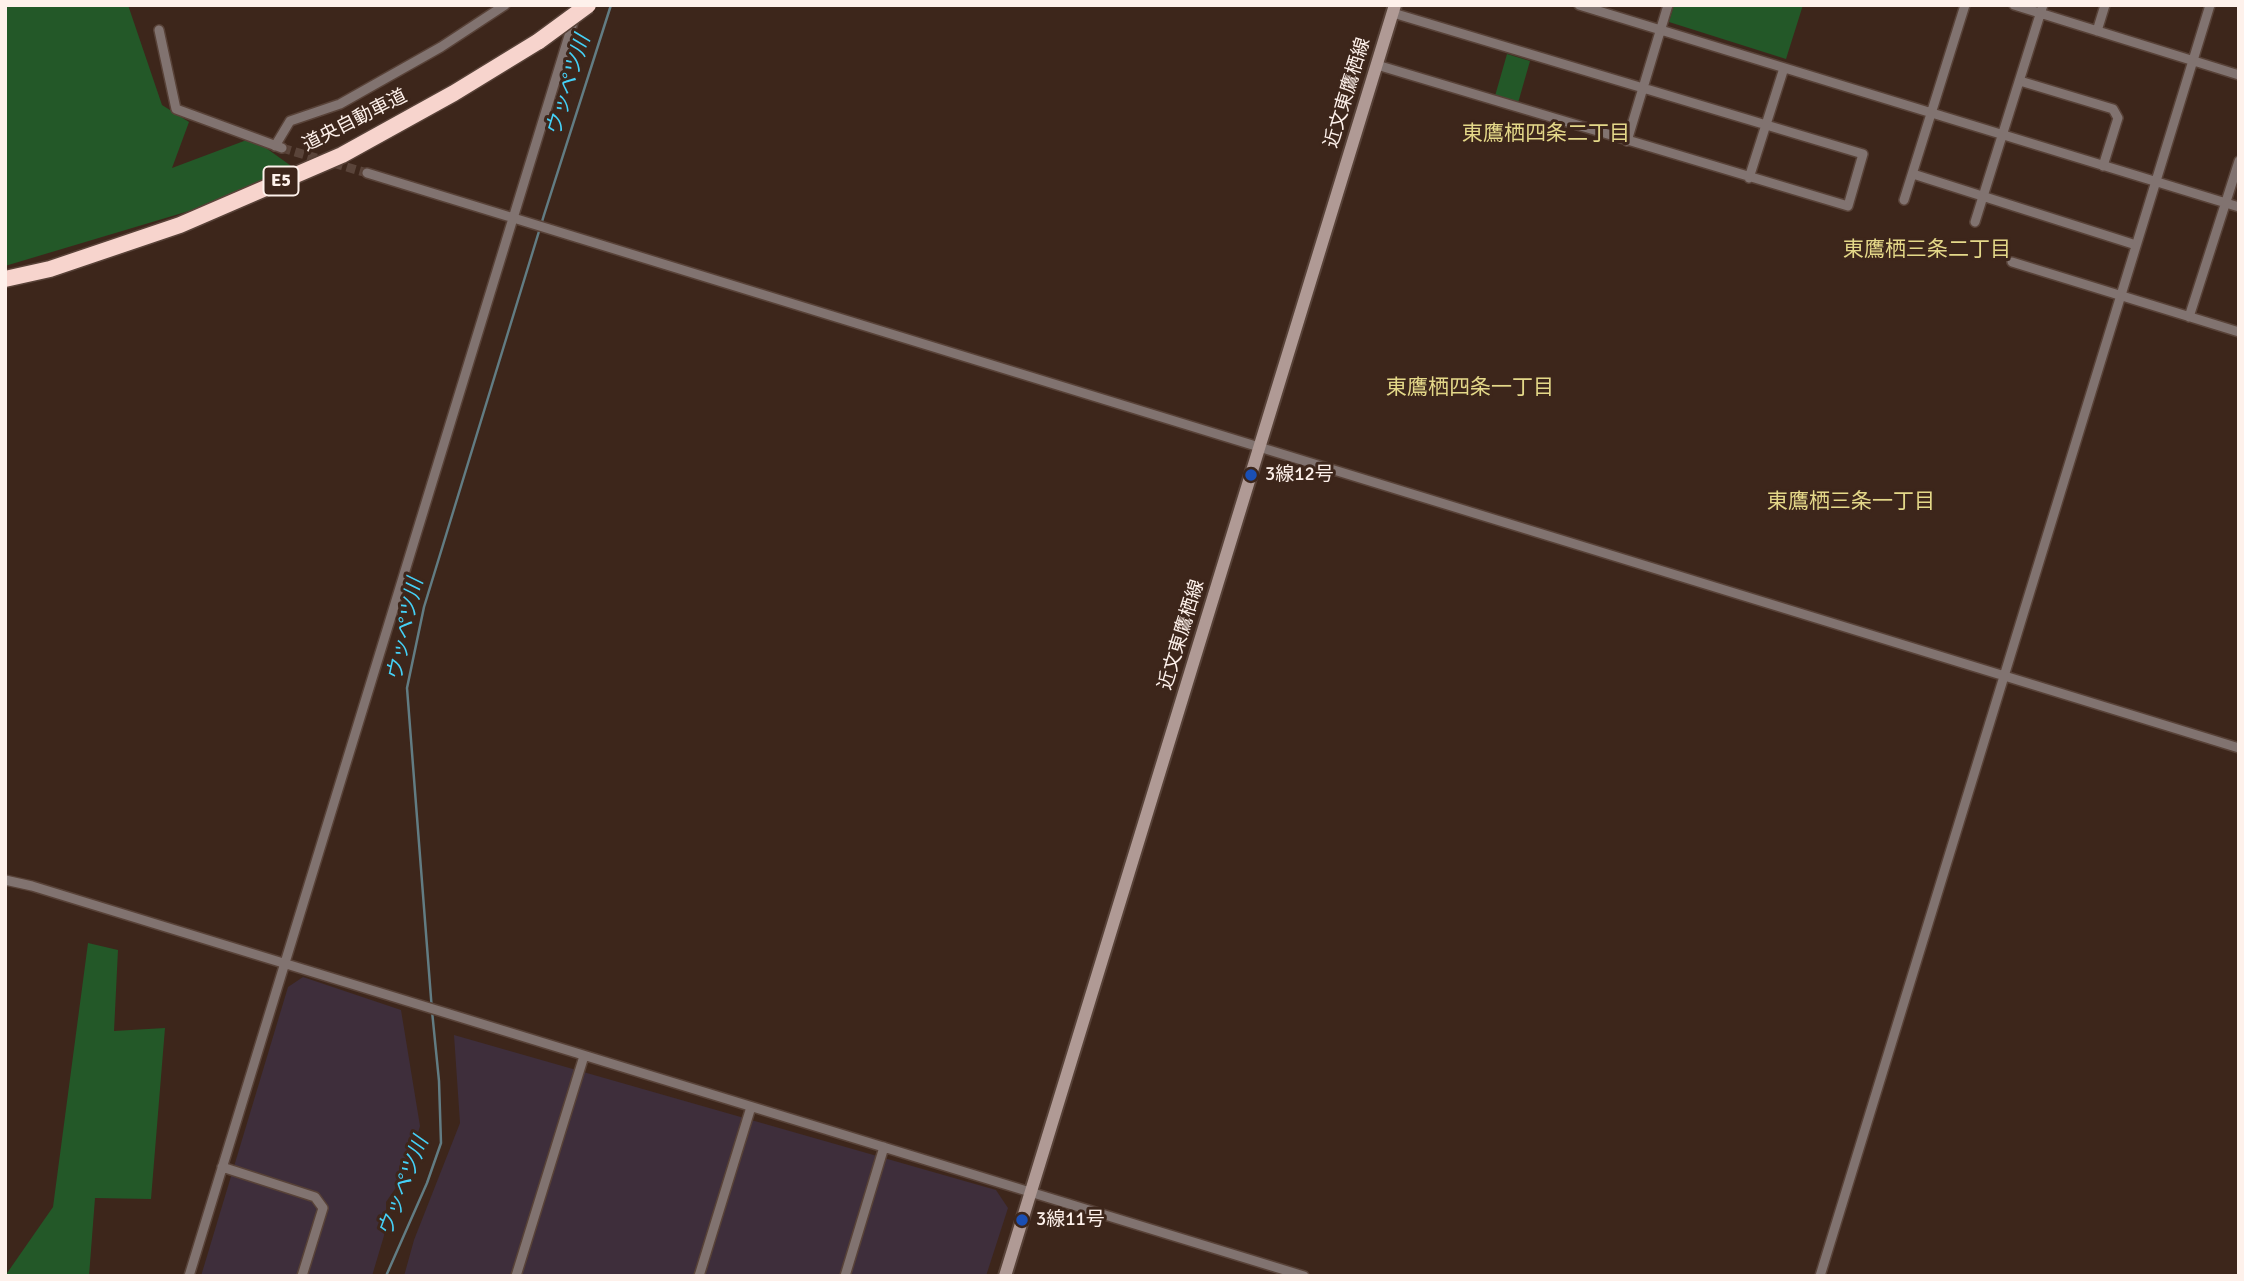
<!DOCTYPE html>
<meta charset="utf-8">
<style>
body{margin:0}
#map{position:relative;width:2244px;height:1281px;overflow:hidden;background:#3d261b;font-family:Signika,sans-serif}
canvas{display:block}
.frame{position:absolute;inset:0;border:7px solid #fef1eb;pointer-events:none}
</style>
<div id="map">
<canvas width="2244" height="1281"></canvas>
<div class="frame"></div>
</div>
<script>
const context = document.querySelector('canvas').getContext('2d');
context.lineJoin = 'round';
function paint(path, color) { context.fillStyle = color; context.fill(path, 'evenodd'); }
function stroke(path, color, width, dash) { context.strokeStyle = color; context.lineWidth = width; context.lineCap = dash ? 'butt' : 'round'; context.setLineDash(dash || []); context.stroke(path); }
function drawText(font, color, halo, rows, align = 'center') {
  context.font = font + ' Signika,"Noto Sans JP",sans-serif'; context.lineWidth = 6; context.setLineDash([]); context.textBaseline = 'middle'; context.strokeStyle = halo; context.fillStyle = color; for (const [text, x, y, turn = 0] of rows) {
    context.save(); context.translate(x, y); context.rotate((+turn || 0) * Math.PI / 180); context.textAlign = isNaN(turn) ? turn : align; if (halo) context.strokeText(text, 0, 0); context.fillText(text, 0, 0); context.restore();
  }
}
const industrial = new Path2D(`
 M303,977l98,33 19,116 -14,47 -20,29v27l-14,47h-171l87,-289z
 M454,1035l542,155 12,18 -22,68h-582l10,-36 46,-117z`);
const green = new Path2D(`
 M5,5h123l34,100 27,17 -17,46 80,-30 42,30 -105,43 -184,55z
 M1674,5h129l-17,54 -117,-37z
 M1507,54l23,7 -12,42 -23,-7z
 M88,943l30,7 -4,81 51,-3 -14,171 -56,-1 -6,78h-84l48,-69z`);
const stream = new Path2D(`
 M386,1276l41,-93 14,-40 -2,-62 -7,-70 -25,-323 17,-81 120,-392 67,-210`);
const streetTunnel = new Path2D(`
 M282,148l85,25`);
const street = new Path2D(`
 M1579,5l660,202
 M2014,5l225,70
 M159,30l17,79 106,39
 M2097,31l8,-26
 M1377,65l471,141 15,-52 -470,-141
 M2020,81l93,28 5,9 -15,48
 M1627,141l41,-136
 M275,146l15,-25 50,-17 101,-57 64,-42
 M367,173l1872,575
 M1913,174l223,71
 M1749,178l35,-110
 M1904,200l61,-195
 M1975,222l68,-217
 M2012,262l227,70
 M2189,317l50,-156
 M5,880l27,6 1272,390
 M222,1167l93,30 8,11 -21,68
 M189,1276l386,-1260
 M516,1276l68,-220
 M699,1276l52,-169
 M845,1276l39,-129
 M1820,1276l390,-1271`);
const secondary = new Path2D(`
 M1005,1276l390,-1271`);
const highway = new Path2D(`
 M5,279l45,-10 130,-44 162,-70 112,-62 85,-52`);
const highwayBridge = new Path2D(`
 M539,41l49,-36`);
const markers = [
 [1251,475,7,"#1a4fb4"],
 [1022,1220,7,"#1a4fb4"]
];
const shields = [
 [281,181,35]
];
const shieldNames = [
 ["E5",281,181]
];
const streetNames = [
 ["近文東鷹栖線",1348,93,-73],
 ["道央自動車道",355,121,-27],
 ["近文東鷹栖線",1182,635,-73]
];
const poiNames = [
 ["3線12号",1265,475],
 ["3線11号",1036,1220]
];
const waterNames = [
 ["ウッペツ川",569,86,-73],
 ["ウッペツ川",406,630,-78],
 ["ウッペツ川",404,1187,-69]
];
const neighbourhoodNames = [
 ["東鷹栖四条二丁目",1546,134],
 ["東鷹栖三条二丁目",1927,250],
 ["東鷹栖四条一丁目",1470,388],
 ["東鷹栖三条一丁目",1851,502]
];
paint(industrial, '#3e2e3b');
paint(green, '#235828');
stroke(stream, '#627c83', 2.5);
stroke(streetTunnel, '#5a443a', 9, [9, 4.5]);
stroke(street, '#584238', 12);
stroke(secondary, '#584238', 16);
stroke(highway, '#584238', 19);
stroke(street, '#817370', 9);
stroke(secondary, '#b09a95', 12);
stroke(highway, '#f7d4cd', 16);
stroke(highwayBridge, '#584238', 19, []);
stroke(highwayBridge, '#f7d4cd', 16);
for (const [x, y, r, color] of markers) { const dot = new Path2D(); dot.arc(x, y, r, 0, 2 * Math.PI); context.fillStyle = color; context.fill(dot); stroke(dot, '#3d261b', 2.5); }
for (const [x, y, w] of shields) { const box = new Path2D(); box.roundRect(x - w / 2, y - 14.5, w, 29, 5); context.fillStyle = '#3d261b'; context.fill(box); stroke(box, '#fef1eb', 2); }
drawText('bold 18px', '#fef1eb', null, shieldNames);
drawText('19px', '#fef1eb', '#3d261b', streetNames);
drawText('19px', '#fef1eb', '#3d261b', poiNames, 'left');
drawText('italic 21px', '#45d1f7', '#3d261b', waterNames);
drawText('21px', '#e4d889', '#3d261b', neighbourhoodNames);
</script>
